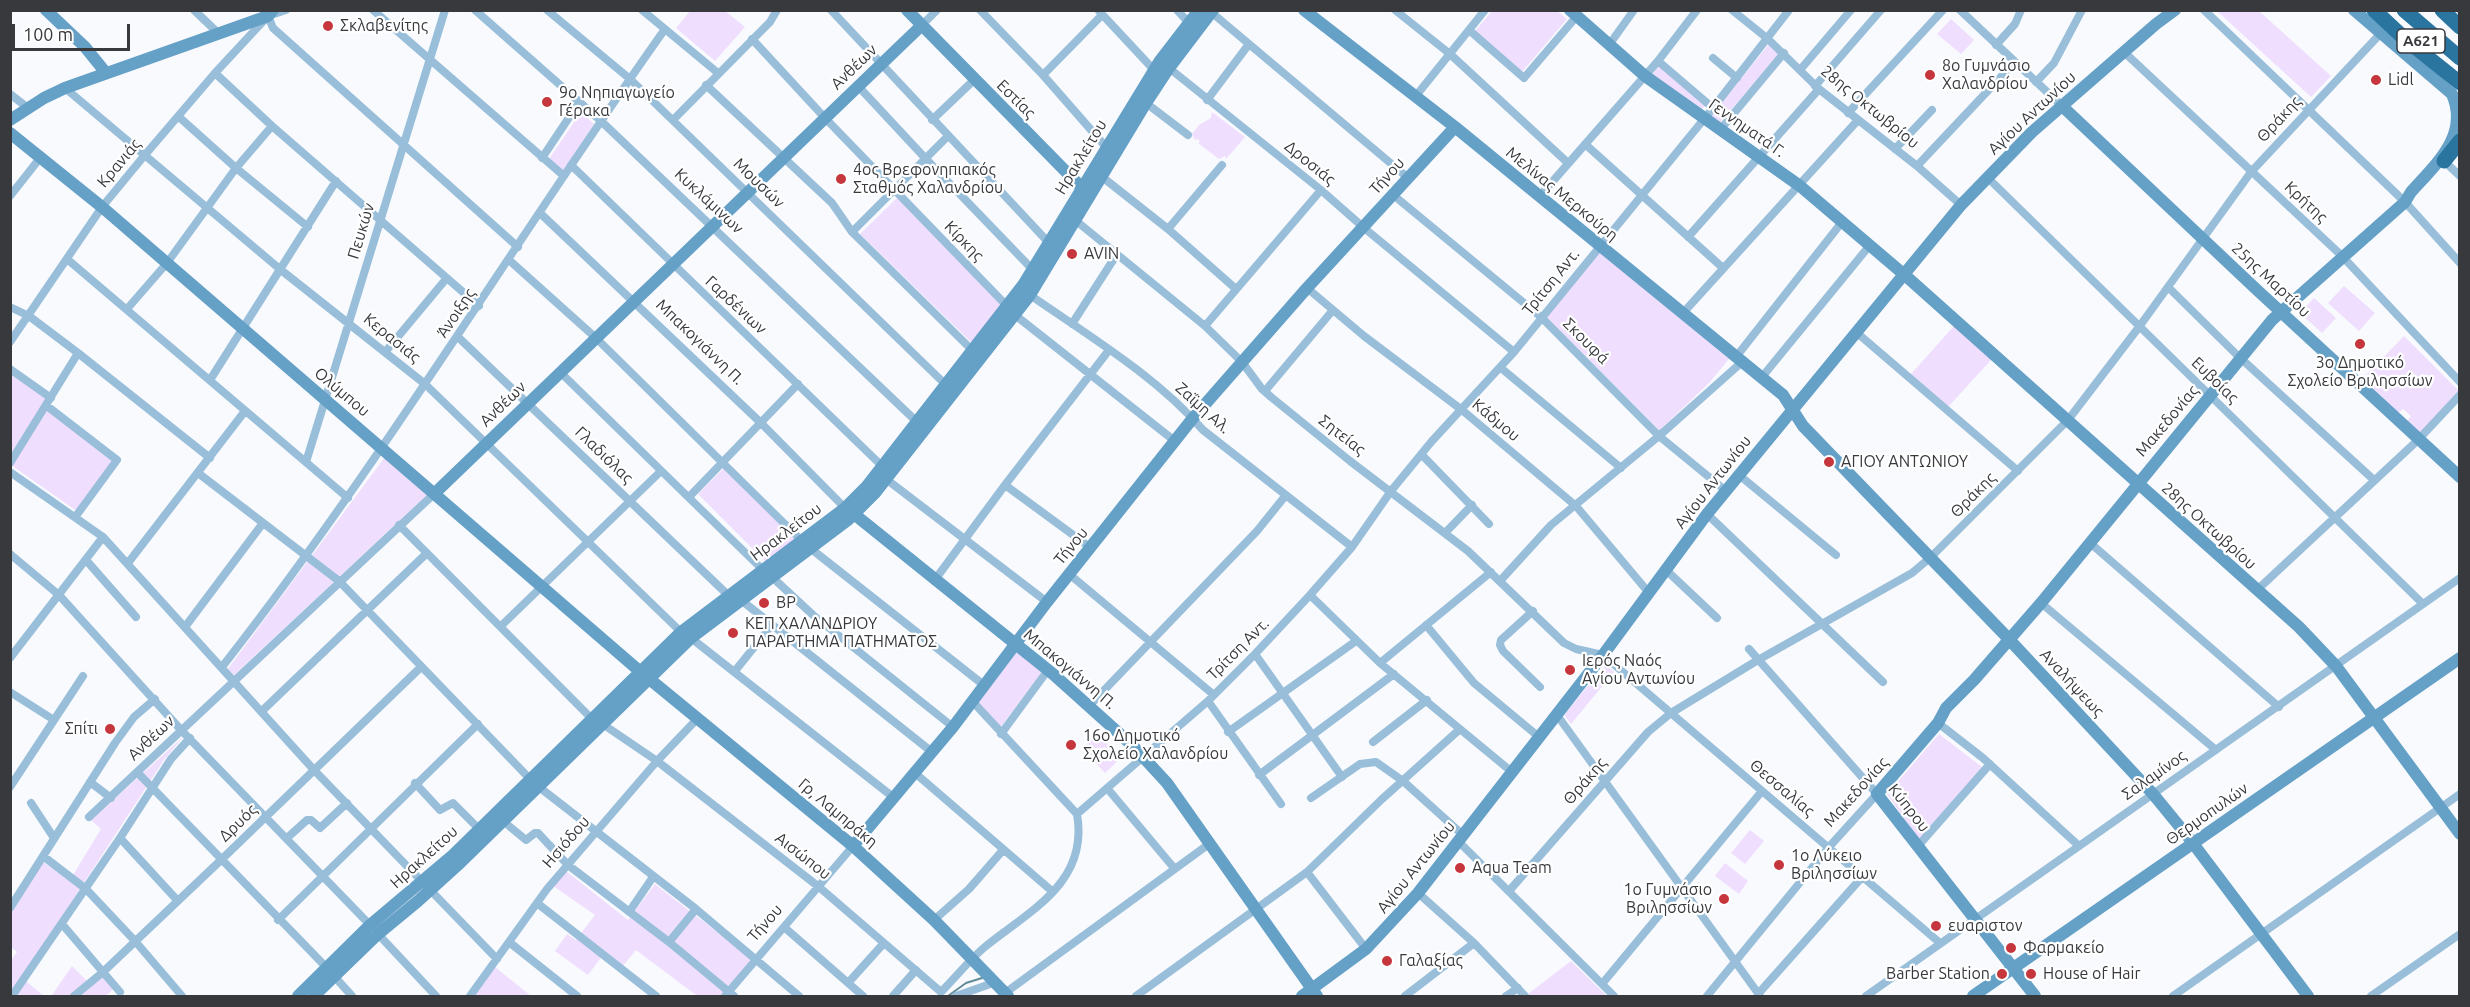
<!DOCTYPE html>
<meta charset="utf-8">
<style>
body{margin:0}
#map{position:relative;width:2470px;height:1007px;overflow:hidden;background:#f8fafe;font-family:Ubuntu,sans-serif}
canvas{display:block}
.frame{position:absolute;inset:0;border:12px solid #37393d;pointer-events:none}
.scale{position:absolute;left:12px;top:24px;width:118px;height:27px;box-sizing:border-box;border:3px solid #37393d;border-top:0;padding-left:8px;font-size:18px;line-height:21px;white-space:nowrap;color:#37393d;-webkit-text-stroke:4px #fff;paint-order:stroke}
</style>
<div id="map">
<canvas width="2470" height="1007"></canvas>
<div class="frame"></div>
<div class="scale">100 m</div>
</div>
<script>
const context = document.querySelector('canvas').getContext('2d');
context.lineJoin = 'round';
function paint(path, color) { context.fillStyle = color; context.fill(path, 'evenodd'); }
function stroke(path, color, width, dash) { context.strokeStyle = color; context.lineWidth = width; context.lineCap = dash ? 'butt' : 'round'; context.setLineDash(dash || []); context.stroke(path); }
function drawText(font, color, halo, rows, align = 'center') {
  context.font = font + ' Ubuntu,sans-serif'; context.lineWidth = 4.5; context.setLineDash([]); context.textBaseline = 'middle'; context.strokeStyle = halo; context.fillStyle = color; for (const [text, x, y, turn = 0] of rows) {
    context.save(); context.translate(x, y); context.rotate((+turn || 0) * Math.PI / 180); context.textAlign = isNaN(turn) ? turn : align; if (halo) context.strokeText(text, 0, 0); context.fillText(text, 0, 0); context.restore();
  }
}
const green = new Path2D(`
 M691,10l34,1 20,16 -30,34 -39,-33z
 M1492,11h65l10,8 -45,53 -47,-41z
 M2217,11h42l72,65 -20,21z
 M1951,19l23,21 -13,14 -24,-20z
 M1769,44l10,9 -59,70 -9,-7z
 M1659,66l47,39 -5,5 -50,-34z
 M581,112l13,12 -31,47 -14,-12z
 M1212,112l33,25 -19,22 -1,-3 -6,3 -21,-16 2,-1 -2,-3 -3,1 -3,-6 7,-9 12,-7z
 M899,196l104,108 -31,39 -112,-109z
 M1599,252l130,107 -20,24 -47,45v5l-116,-116z
 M2344,286l31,27 -16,18 -31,-28z
 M2314,298l22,20 -14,15 -22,-20z
 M1955,325l37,34 -44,48 -38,-32z
 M2404,336l55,55 -40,43 -12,-13 4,-5 -8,-7 -5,4 -35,-35z
 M11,372l36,26v12l68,53 -37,49 -67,-47z
 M385,457l43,37 -195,182 -6,-6z
 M725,467l73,71 -31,25 -69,-69z
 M1016,651l26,21 -42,56 -22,-26z
 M1606,664l8,8 -43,52 -7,-9z
 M1098,734l23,24 -16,15 -23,-25z
 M1939,734l43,33 -63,73 -32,-46z
 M184,736l-20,24 -142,218 22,18h-33l-1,-34 7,-10 -6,-5v-33l32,-52 27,18 31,-51 -10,-9z
 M1750,830l14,11 -19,23 -14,-11z
 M1725,863l23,18 -9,13 -24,-18z
 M561,867l67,53 27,-36 98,76 -32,36h-26l1,-1 -60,-45 -15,18 -18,-13 -15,20 -33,-24 12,-17 9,6 19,-25 -46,-32z
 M1571,961l36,35h-77l-2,-2z
 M72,966l18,18 13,-7 11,11 -8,8h-52l-2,-1z
 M495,967l36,29h-58z`);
const stream = new Path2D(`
 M948,996l18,-13 16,-5`);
const street = new Path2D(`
 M194,10l24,23
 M373,10l191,166
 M475,10l126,111 315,300
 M547,10l83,69 315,305
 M642,10l76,63
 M831,10l218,233
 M980,10l63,65 63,72
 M1177,10l12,13
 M1395,10l55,44 118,109
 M1732,10l36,29 51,50 98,77 44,39
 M1960,10l102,96
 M2204,10l201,192 55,61
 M1099,11l55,59
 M1211,12l196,165
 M268,16l5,12 245,219
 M921,26l16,-16
 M1469,30l55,48 53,-62
 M752,39l73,79 182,188
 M1609,45l25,-35
 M1996,45l19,-21 6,-14
 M2124,52l218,204 118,126
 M1713,58l24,20
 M1658,61l55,47
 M1169,68l152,122 42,37 151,125
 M1800,70l51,-60
 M215,73l57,53 207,180
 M1043,75l59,-60
 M2036,82l18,-19 28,-53
 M706,85l126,118 20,29 120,118
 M858,86l68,73 107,111
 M1815,86l66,-76
 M65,88l216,182 144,114 256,248
 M10,94l18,14
 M1415,97l70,-87
 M1207,100l42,-56
 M1146,103l42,32
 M1848,113l95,-103
 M179,117l57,51 72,59
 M673,120l97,-98 7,-12
 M932,120l42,-40
 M1720,130l64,-77
 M1585,144l138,124
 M1895,149l37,-39
 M542,158l38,-57
 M2443,163l1,-2 16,15
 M571,165l311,301
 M1917,166l97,-103
 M1101,176l67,53 68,60
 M1987,177l436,427
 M1392,194l149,123 118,119 67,55
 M10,196l30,-38
 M1539,197l119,-136 39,-51
 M540,213l221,210 84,85
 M1075,220l130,106 37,36 20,27 9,8 79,64 118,90 96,92 12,6 27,6 337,288
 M1168,229l54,-64
 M852,232l95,-95
 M1688,237l131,-148
 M67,259l281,239
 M509,260l87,78 206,203
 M2168,287l68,67 138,126
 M1307,288l57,48 98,74 114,96 73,87
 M1030,295c59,41 126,81 173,135l149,117
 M10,307l19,9 49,37 132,105
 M127,309l40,-46 69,-95 36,-42
 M1683,313l175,-193
 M1015,315l161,127
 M1072,324l45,-70
 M1205,326l116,-136
 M1856,332l162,139
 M458,337l271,259
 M10,342l92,-135 42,-51 71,-83 53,-57 18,-6
 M386,351l60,-72
 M1736,357l106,-135
 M1501,368l120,100
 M10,369l41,29
 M560,372l203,198
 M1762,377l108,-132
 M210,380l126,-199
 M1265,391l68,-81
 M47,406l70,54 -41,56
 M1422,455l67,69
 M306,462l139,-452
 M10,463l68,-110
 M10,472l93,65 211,233 183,189
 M198,473l141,108 192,199
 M1739,475l97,80
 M886,479l161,123
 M1005,485l86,63
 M689,497l109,-113
 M1707,514l176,168
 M399,525l194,195
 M1445,533l27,-28
 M2089,542l190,165
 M810,548l175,138
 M10,554l49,41 123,136 188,194
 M86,560l50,57
 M128,563l117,-152
 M1666,570l51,48
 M1069,574l145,121
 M772,577l41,38 140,112
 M934,581l71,-96 104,-135
 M1500,581l51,-56 108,-89 83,-74
 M2257,590l161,-150 42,-45
 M1310,595l70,68 132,109
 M741,600l191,152
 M2041,603l175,147
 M1533,611l-32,29 -1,5 3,6 37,36
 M1426,625l48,58 65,54
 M501,626l160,-155
 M185,627l78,-104
 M691,638l202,159
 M1255,654l87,123
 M10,658l93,-121
 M1380,663l111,-91
 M222,667c160,-204 293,-427 443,-638
 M735,671l36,-45
 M10,692l44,28
 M1208,701l73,103
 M973,702l104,112
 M1089,706l168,-175 29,-36
 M262,711l165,-158
 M1557,715l203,281
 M1938,723l45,35 96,88
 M604,725l53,36 162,126 122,105c15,-15 29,-33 45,-46 45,-36 103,-64 91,-132
 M1228,732l128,-91
 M1001,734l47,-64
 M1373,742l54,-42
 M137,772l189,195
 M915,773l138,119
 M1259,775l135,-101
 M90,782l21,16
 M415,783l25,27 13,-7 22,22
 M10,787l73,-111
 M539,787l157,122 103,87
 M1107,788l67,80
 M1311,798l49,-34 16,-2 27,19 60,54
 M31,803l23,35
 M1077,814l131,-113 47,-47 55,-59 42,-48 39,-56 41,-50 82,-89 199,-244 76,-98
 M89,817l346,-324
 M509,826l17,14 9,-7h3l30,32 101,77 65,54
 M120,838l57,62
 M287,838l20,-18h4l9,8 27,-25
 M1458,841l156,155
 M1918,846l72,-82
 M43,856l43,33 49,52 47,55
 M1307,872l59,77
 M1509,891l139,-159 23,-19 87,-53 154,-87 19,-16 137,-137 71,-93 112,-155 130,-139
 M1418,893l56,50 51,53
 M537,903l119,93
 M10,908l105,-165 19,-26 21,-18
 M629,912l24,-35
 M278,920l200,-196
 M934,920l35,-31 34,-39
 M62,924l58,68
 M784,927l79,69
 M378,934l58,62
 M509,942l68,54
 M669,942l27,-33
 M334,976l18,20
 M848,983l36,-40
 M1602,984l160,-193
 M1005,993l204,-149
 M1758,994l105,-118
 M12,996l108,-158 51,-79 19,-21
 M74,996l29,-24 118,-112 200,-193
 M470,996l77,-107 110,-128 41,-43
 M725,996l128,-150
 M893,996l23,-26
 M956,996l40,-14
 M1136,996l171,-124 74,-72 79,-71
 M1405,996l69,-53
 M1506,996l12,-8
 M1707,996l122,-149 48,-53 -128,-145
 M1866,996l594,-418
 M2173,996l287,-202
 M2371,996l89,-62`);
const secondary = new Path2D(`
 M46,10l39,37 21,26
 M907,10l179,182
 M1304,10l151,117 328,268 20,31 202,209 148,159 36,44 119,158
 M1570,10l75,66 155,110 107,91 392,350 37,39 124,168
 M2062,106l194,183 204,188
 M10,120l34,-22 21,-10 203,-72 5,-6
 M10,133l92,74 534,461 217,178 81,74 74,76
 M435,493l486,-467
 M854,514l199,160 79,71 35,38 150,213
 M853,846l100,-119 94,-125 146,-184 114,-130 148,-161
 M298,996l72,-71 83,-70 228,-223 164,-124 22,-22 156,-201 136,-223 40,-52
 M314,996l64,-62 40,-33 42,-38 231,-225 157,-118 27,-27 155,-198 116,-192 23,-35 44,-58
 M1302,996l64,-47 52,-56 185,-238 104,-141 254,-309 71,-73 124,-108 19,-14
 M1973,996l487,-338
 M2035,996l-158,-202 61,-71 8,-15 28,-28 67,-77 231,-283 133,-118 6,-10c25,-28 59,-57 41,-98l-98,-84`);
const highway = new Path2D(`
 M2374,10l31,29 55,44
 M2404,10l56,48
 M2442,10l18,17
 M2444,161l16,-20`);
const rail = new Path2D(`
 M2458,10l2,2`);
const markers = [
 [328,26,6,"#c6363d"],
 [1930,75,6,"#c6363d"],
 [2376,80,6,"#c6363d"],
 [547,102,6,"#c6363d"],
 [841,179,6,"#c6363d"],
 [1072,254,6,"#c6363d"],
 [2360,344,6,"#c6363d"],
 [1829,462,6,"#c6363d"],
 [764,603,6,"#c6363d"],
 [733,633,6,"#c6363d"],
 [1570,670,6,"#c6363d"],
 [110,729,6,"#c6363d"],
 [1071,745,6,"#c6363d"],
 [1779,865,6,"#c6363d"],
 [1460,868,6,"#c6363d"],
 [1724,899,6,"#c6363d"],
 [1936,926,6,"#c6363d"],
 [2011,948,6,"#c6363d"],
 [1387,961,6,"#c6363d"],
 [2002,974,6,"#c6363d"],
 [2031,974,6,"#c6363d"]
];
const shields = [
 [2421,41,48]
];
const shieldNames = [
 ["Α621",2421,41]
];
const poiNames = [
 ["Σκλαβενίτης",340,26],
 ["8ο Γυμνάσιο",1942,66],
 ["Χαλανδρίου",1942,84],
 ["Lidl",2388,80],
 ["9ο Νηπιαγωγείο",559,93],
 ["Γέρακα",559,111],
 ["4ος Βρεφονηπιακός",853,170],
 ["Σταθμός Χαλανδρίου",853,188],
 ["AVIN",1084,254],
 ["3ο Δημοτικό",2360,363,"center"],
 ["Σχολείο Βριλησσίων",2360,381,"center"],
 ["ΑΓΙΟΥ ΑΝΤΩΝΙΟΥ",1841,462],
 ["BP",776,603],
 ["ΚΕΠ ΧΑΛΑΝΔΡΙΟΥ",745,624],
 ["ΠΑΡΑΡΤΗΜΑ ΠΑΤΗΜΑΤΟΣ",745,642],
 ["Ιερός Ναός",1582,661],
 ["Αγίου Αντωνίου",1582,679],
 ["Σπίτι",98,729,"right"],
 ["16ο Δημοτικό",1083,736],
 ["Σχολείο Χαλανδρίου",1083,754],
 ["1o Λύκειο",1791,856],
 ["Βριλησσίων",1791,874],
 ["Aqua Team",1472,868],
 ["1ο Γυμνάσιο",1712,890,"right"],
 ["Βριλησσίων",1712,908,"right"],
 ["ευαριστον",1948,926],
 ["Φαρμακείο",2023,948],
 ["Γαλαξίας",1399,961],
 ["Barber Station",1990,974,"right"],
 ["House of Hair",2043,974]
];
const streetNames = [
 ["Ανθέων",854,67,-44],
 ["Εστίας",1016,99,45],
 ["28ης Οκτωβρίου",1870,107,39],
 ["Αγίου Αντωνίου",2032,113,-43],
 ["Θράκης",2279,119,-47],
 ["Γεννηματά Γ.",1747,128,35],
 ["Ηρακλείτου",1081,157,-59],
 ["Κρανιάς",119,163,-50],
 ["Δροσιάς",1310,163,39],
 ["Τήνου",1387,176,-48],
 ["Μουσών",759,183,44],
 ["Μελίνας Μερκούρη",1562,194,39],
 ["Κυκλάμινων",709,201,43],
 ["Κρήτης",2306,202,43],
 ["Πευκών",361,231,-73],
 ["Κίρκης",964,241,46],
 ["25ης Μαρτίου",2271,280,43],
 ["Τρίτση Αντ.",1551,282,-51],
 ["Γαρδένιων",736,305,43],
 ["Άνοιξης",456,313,-56],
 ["Κερασιάς",392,338,39],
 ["Σκουφά",1586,341,45],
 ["Μπακογιάννη Π.",700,342,44],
 ["Ευβοίας",2215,380,44],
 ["Ολύμπου",342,392,40],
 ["Ανθέων",503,404,-44],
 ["Ζαΐμη Αλ.",1203,408,42],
 ["Κάδμου",1496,420,40],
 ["Μακεδονίας",2167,421,-50],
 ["Σητείας",1342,435,38],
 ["Γλαδιόλας",604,455,44],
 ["Αγίου Αντωνίου",1713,482,-52],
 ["Θράκης",1973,495,-45],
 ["28ης Οκτωβρίου",2209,526,42],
 ["Ηρακλείτου",786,532,-37],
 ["Τήνου",1071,546,-51],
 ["Τρίτση Αντ.",1238,649,-45],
 ["Μπακογιάννη Π.",1070,669,40],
 ["Αναλήψεως",2072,683,47],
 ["Ανθέων",151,738,-43],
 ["Σαλαμίνος",2154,775,-35],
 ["Θράκης",1585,781,-49],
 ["Θεσσαλίας",1782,788,40],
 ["Μακεδονίας",1856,792,-48],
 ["Κύπρου",1909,808,52],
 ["Γρ, Λαμπράκη",838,813,40],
 ["Θερμοπυλών",2207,814,-35],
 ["Δρυός",238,823,-44],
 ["Ησιόδου",566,842,-49],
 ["Αισώπου",803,856,38],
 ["Ηρακλείτου",424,857,-42],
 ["Αγίου Αντωνίου",1416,867,-51],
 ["Τήνου",765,923,-49]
];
paint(green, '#f0defe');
stroke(stream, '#628c97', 2);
stroke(street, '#98bed9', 8);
stroke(secondary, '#65a0c7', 12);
stroke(highway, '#2a75a0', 15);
stroke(rail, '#727478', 4.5);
stroke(rail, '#fff', 2, [7]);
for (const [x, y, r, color] of markers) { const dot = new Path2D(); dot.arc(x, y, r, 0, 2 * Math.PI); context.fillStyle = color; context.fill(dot); stroke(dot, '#fff', 2); }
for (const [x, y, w] of shields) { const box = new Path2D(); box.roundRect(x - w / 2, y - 12, w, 24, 4.5); context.fillStyle = '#fff'; context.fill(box); stroke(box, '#37393d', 1.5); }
drawText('bold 15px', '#37393d', null, shieldNames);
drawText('16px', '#37393d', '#fff', poiNames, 'left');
drawText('16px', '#37393d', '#fff', streetNames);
</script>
